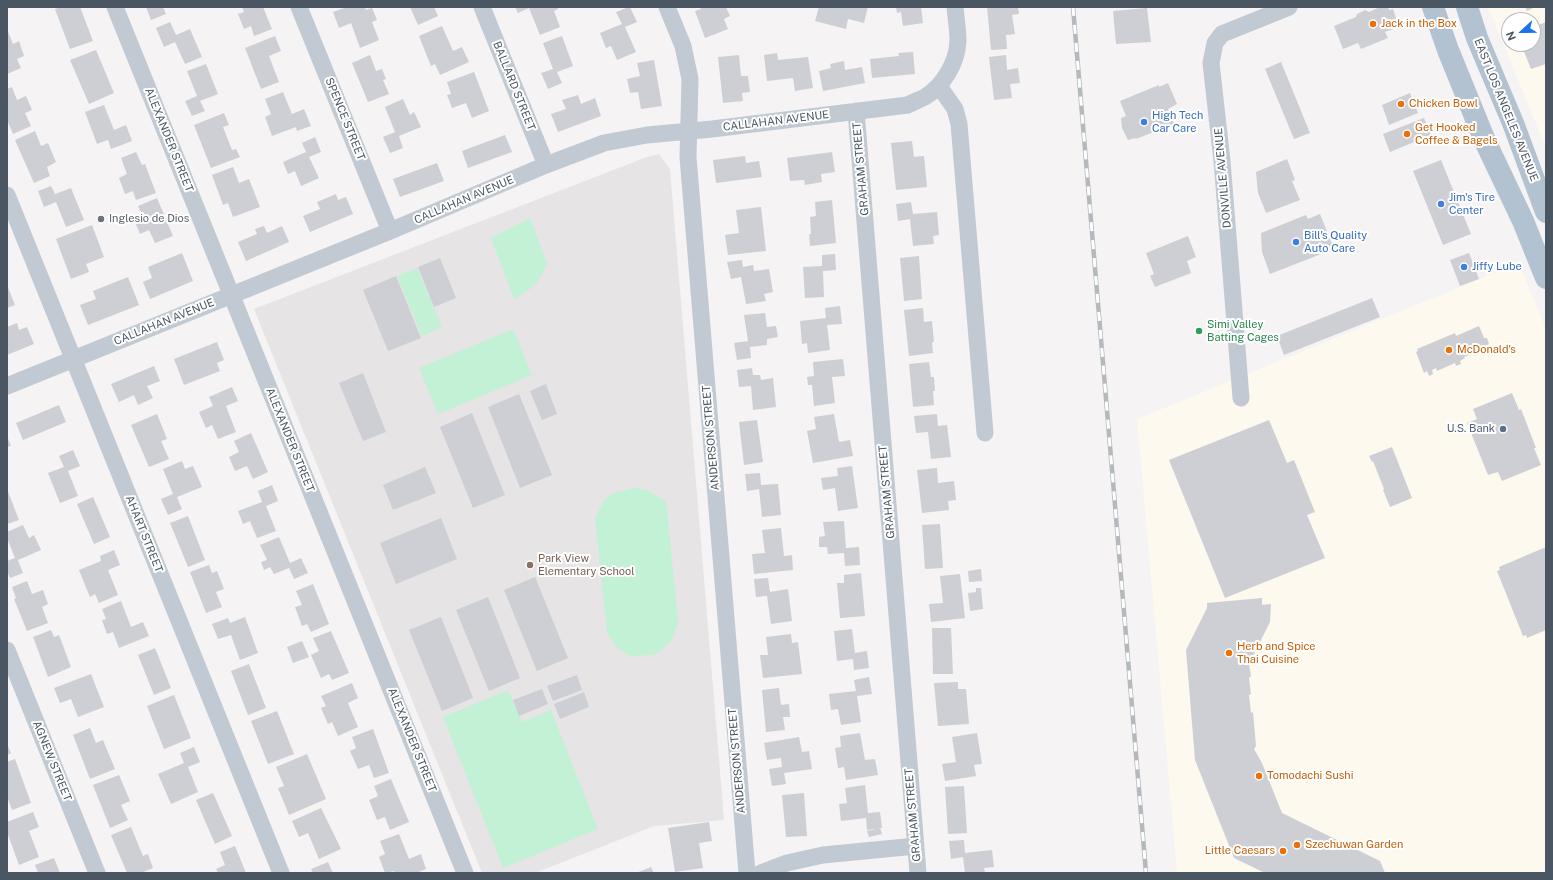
<!DOCTYPE html>
<style>
body{margin:0}
#map{position:relative;width:1553px;height:880px;overflow:hidden;background:#f5f3f3;font-family:"Public Sans",sans-serif}
canvas{display:block}
.frame{position:absolute;inset:0;border:8px solid #4a5661;pointer-events:none}
.north{position:absolute;left:1501px;top:12px;width:40px;height:40px;box-sizing:border-box;background:#fff;border:1px solid #b7bbc0;border-radius:50%;rotate:248deg;font-size:11px;font-weight:700;line-height:16px;text-align:center;color:#4a5661}
.north::after{content:'';display:block;margin:auto;width:14px;height:18px;background:#1a73e8;clip-path:polygon(50% 0,100% 100%,50% 72%,0 100%)}
</style>
<div id="map">
<canvas width="1553" height="880"></canvas>
<div class="frame"></div>
<div class="north">N</div>
</div>
<script>
const context = document.querySelector('canvas').getContext('2d');
context.lineJoin = 'round';
function paint(path, color) { context.fillStyle = color; context.fill(path, 'evenodd'); }
function stroke(path, color, width, dash) { context.strokeStyle = color; context.lineWidth = width; context.lineCap = dash ? 'butt' : 'round'; context.setLineDash(dash || []); context.stroke(path); }
function drawText(font, color, halo, rows, align = 'center') {
  context.font = font + ' "Public Sans",sans-serif'; context.lineWidth = 4; context.setLineDash([]); context.textBaseline = 'middle'; context.strokeStyle = halo; context.fillStyle = color; for (const [text, x, y, turn = 0] of rows) {
    context.save(); context.translate(x, y); context.rotate((+turn || 0) * Math.PI / 180); context.textAlign = isNaN(turn) ? turn : align; if (halo) context.strokeText(text, 0, 0); context.fillText(text, 0, 0); context.restore();
  }
}
const commercial = new Path2D(`
 M1488,7h58v141zM1509,20h24v24h-24z
 M1519,263l27,66v544h-369l-40,-454z`);
const education = new Path2D(`
 M659,154l11,15 54,651 -70,6 -119,47h-53l-228,-564 393,-152z`);
const green = new Path2D(`
 M530,218l17,45c-8,21 -14,25 -33,36l-23,-61z
 M417,268l25,59 -20,9 -25,-60z
 M513,329l19,46 -94,39 -19,-46z
 M635,488l11,2 20,11 12,119 -2,9 -3,9 -10,11 -10,6 -23,1 -13,-8 -10,-16 -12,-114 10,-19 8,-6z
 M508,690l14,32 29,-12 47,119 -95,39 -60,-151z`);
const building = new Path2D(`
 M61,7h19l13,34 -23,8 -15,-40z
 M146,7h17l3,7 -15,6z
 M242,7h21l9,22 -18,7 -3,-10 -7,3 -6,-15 6,-2z
 M347,7h18l1,3 6,-2 5,12 -5,2 7,18 -19,8 -9,-25 -12,5 -6,-16z
 M410,7h24l4,9 -20,9z
 M515,7h43v2l-4,2 6,16 -20,8 -11,-27 -11,5z
 M629,7h1l7,15 -12,5 11,25 -19,8 -6,-14 -5,2 -6,-15 22,-9 -6,-12z
 M700,7h26l4,9 -6,3 4,10 -23,9 -10,-27 6,-2z
 M819,7h49l-4,16 -16,-4 -2,10 -31,-8z
 M896,7h25l2,16 -20,3 -2,-14 -4,1z
 M987,7h31l1,7 -7,1 3,19 -9,1 1,14 -16,1z
 M1380,7h8l1,3 4,-1 4,12 -3,1 2,6 -11,4 3,6 -27,11 -3,-6 -15,6 -9,-23 22,-9 1,-3 8,-4 4,2z
 M1525,7h10l-8,4z
 M1147,8l4,34 -35,2 -3,-33z
 M170,22l6,13 14,-6 12,28 -17,7 -10,-22 -11,5 -8,-19z
 M1546,22v42l-15,5 -10,-25h12v-17z
 M442,26l11,25 9,-4 7,15 -29,13 -5,-11 -4,2 -12,-30z
 M7,29l6,15 6,-3 5,15 -7,3 4,9 -14,6z
 M275,36l6,15 -12,5 10,26 -18,7 -16,-41z
 M562,36l11,30 -16,6 5,11 -14,6 -7,-16 12,-4 -10,-26z
 M96,50l18,43 -25,11 -19,-44z
 M913,52l2,22 -43,4 -2,-19 29,-3 -1,-3z
 M777,53l1,7 30,-3 5,31 -18,3 -2,-13 -26,3 -3,-26z
 M370,55l6,16 6,-2 4,10 -3,1 6,14 -21,8 -16,-39z
 M739,55l2,21h7l2,16 -8,1 1,8 -20,2 -5,-46z
 M1006,55l1,15 11,-2 2,15 -10,1 2,14 -18,2 -5,-43z
 M654,60l8,46 -21,3 -3,-17 -8,1 -3,-14 13,-3 -3,-13z
 M844,61l1,9 17,-3 3,16 -42,8 -4,-20 12,-3 -1,-4z
 M1281,62l29,71 -16,6 -29,-70z
 M206,64l12,30 -18,7 5,10 -13,5 -7,-15 12,-5 -10,-25z
 M474,72l15,39 -17,7 -6,-15 -14,5 -5,-13 4,-1 -4,-12z
 M1168,83l9,21 -9,5 6,15 -38,15 -1,-1 -7,2 -6,-12 -1,-10 5,-2 -6,-15 39,-16v2z
 M12,87l5,13 9,-4 6,14 -7,3 6,13 -18,8 -6,-14v-31z
 M283,92l9,22 12,-5 7,17 -14,5 -1,-4 -24,9 -7,-19 6,-3 -6,-15z
 M1410,93l8,20 -29,12 -7,-20z
 M578,95l3,9 14,-6 6,18 -43,16 -7,-18 15,-5 -4,-9z
 M403,99l7,16 4,-3 7,15 -22,9 4,12 -13,5 -7,-16 12,-5 -10,-25z
 M104,105l10,25 12,-5 6,16 -21,8 -3,-9 -11,4 -12,-32z
 M224,113l5,12 -6,2 9,23 4,-1 4,8 -29,11 -17,-43z
 M1424,118l7,17 -41,17 -7,-18z
 M35,131l6,15 7,-3 8,19 -9,5 3,9 -16,7 -19,-43z
 M505,135l7,17 -44,16 -6,-17z
 M315,137l6,15 -12,5 10,21 -18,8 -6,-15 -7,3 -5,-12 23,-10 -4,-9z
 M912,141l2,16 10,-1 3,31 -31,3 -5,-47z
 M136,152l6,13 3,-1 11,29 -20,7 -3,-9 -8,3 -6,-16 8,-4 -6,-16z
 M832,152l3,20 -14,2 1,8 -17,3 -1,-5 -14,1 -3,-23z
 M745,156l1,7 13,-2 3,16 -46,6 -3,-23z
 M1287,159l8,21 -3,1 8,19 -34,13 -8,-20 -2,-21z
 M1441,160l30,74 -28,11 -30,-74z
 M437,163l7,18 -44,16 -7,-18z
 M233,167l6,16 10,-4 11,28 -27,10 -5,-14 -5,2 -11,-30z
 M51,186l4,8 16,-6 13,32 -18,7 -10,-25 -12,5 -6,-16z
 M336,194l2,6 8,-3 7,17 -43,18 -7,-16 17,-7 -3,-7z
 M157,198l16,38 -18,7 -6,-13 -9,4 -5,-12 9,-3 -6,-13z
 M832,200l4,43 -26,3 -1,-12h2l-1,-17 6,-1 -1,-14z
 M911,202l2,12 24,-2 2,23 -6,1 1,8 -21,2 -3,-27 -12,2 -2,-17z
 M761,207l5,44 -38,4 -3,-20 14,-2 -3,-23z
 M1320,214l14,35 -64,25 -8,-22 -1,-19 45,-18 2,4z
 M92,225l12,32 -18,7 3,8 -18,7 -15,-40z
 M264,226l3,7 15,-7 7,16 -43,19 -8,-19 19,-8 -2,-5z
 M1188,236l8,21 -9,4 4,12 -36,14 -5,-11 4,-2 -8,-21z
 M182,253l11,28 -43,18 -7,-17 9,-4 -4,-11z
 M1469,253l10,26 -19,7 -10,-26z
 M835,254l1,16 -13,1 1,26 -19,1 -2,-31 19,-1v-11z
 M919,256l3,43 -18,2 -4,-43z
 M440,258l16,40 -22,9 -16,-40z
 M742,260l1,7 10,-2 1,6 15,-2 4,23 -9,2 2,7 -20,3 -5,-27 -10,2 -4,-17z
 M396,276l25,62 -33,13 -25,-61z
 M128,277l11,28 -51,20 -8,-20 16,-6 -3,-8z
 M7,285l8,20 -8,3z
 M1372,298l8,19 -96,38 -7,-19z
 M840,306l2,18 -15,1 3,25 -22,3 -1,-10 -5,1 -2,-23 26,-3 -1,-10z
 M923,308l1,14 8,-1 2,21h-2l1,11 -24,3 -5,-46z
 M765,313l2,14 9,-1 2,11 -11,2v6l-17,2 1,11 -14,2 -3,-17 14,-2 -4,-26z
 M17,323l2,7 8,-3 7,17 -27,11v-28z
 M1479,326l5,12h3l2,6 -2,1 3,7 -5,2 -2,-5 -19,8 1,1 -5,3 1,3 -5,2 -1,-3 -18,8 -1,-3 -4,2 1,4 -4,2 -2,-5 -3,2 -8,-21 2,-1 -1,-2 38,-16 1,3z
 M217,342l7,18 -7,3 3,8 -36,14 -10,-26z
 M843,359l2,17 -13,1 3,26 -21,3 -2,-21h-4l-1,-8 7,-1 -1,-14z
 M929,362l2,15h3l1,14h-2l1,14 -21,2 -4,-43z
 M154,366l6,15 -13,5 6,12 -15,7 -4,-10 -15,7 -8,-18z
 M752,368l1,7h7l1,5 12,-2 3,29 -23,3 -2,-24 -12,1 -2,-17z
 M363,373l23,59 -23,9 -24,-58z
 M546,384l11,30 -15,6 -12,-29z
 M232,387l6,14 -12,5 10,26 -18,7 -6,-14 -6,3 -7,-16 14,-6 -4,-9z
 M1512,393l7,17 2,-1 15,39h-2l7,17 -39,16 -4,-9 -10,3 -21,-52 10,-4 -4,-10z
 M519,394l33,81 -32,13 -32,-81z
 M59,405l7,17 -43,18 -7,-17z
 M472,413l33,82 -32,13 -33,-81z
 M157,414l10,25 -6,2 8,18 -20,8 -18,-42z
 M834,414l5,28 11,-2 3,16 -40,7 -6,-32 9,-2 -2,-12z
 M937,414l1,12 9,-1 4,32 -20,2 -3,-27 -12,1 -2,-17z
 M757,420l6,42 -19,3 -5,-43z
 M1269,420l18,43 7,-3 21,52 -8,3 18,43 -100,40 -56,-138z
 M251,433l17,39 -15,7 -6,-13 -12,5 -6,-14 10,-5 -5,-11z
 M7,436l4,10 -4,1z
 M1392,447l20,51 -22,9 -7,-17 1,-1 -11,-28 -1,1 -3,-6z
 M73,450l7,16 -12,5 10,25 -18,7 -12,-30 16,-6 -5,-11z
 M182,461l3,8 8,-3 9,21 -25,10 5,12 -14,6 -7,-16 12,-5 -10,-25z
 M852,466l6,42 -20,3 -3,-23 -12,2 -2,-12 17,-2 -1,-8z
 M425,467l11,26 -43,17 -10,-25z
 M937,468l1,15 16,-2 2,19 -8,1 1,9 -27,3 -5,-43z
 M760,473l1,12 17,-1 3,31 -19,2 -3,-28 -12,2 -2,-17z
 M272,485l6,16 -12,5 10,25 -19,7 -7,-17 -7,3 -5,-13 24,-9 -4,-11z
 M7,489l12,31 -12,4z
 M93,497l17,40 -16,7 -17,-40z
 M188,516l17,44 -17,7 -18,-44z
 M441,518l16,41 -61,25 -16,-41z
 M844,521l2,27 13,-1 1,18 -15,1 -1,-13 -16,1 -1,-7h-8v-10l6,-1 -2,-14z
 M940,524l3,44 -18,1 -3,-44z
 M23,525l6,13 5,-3 7,15 -23,10 5,13 -13,5 -3,-7v-10l8,-3 -8,-20v-6z
 M781,528l3,28 8,-1 1,15 -39,4 -2,-20 13,-1 -3,-23z
 M279,537l11,26 11,-5 7,15 -14,6 -5,-11 -15,6 -4,-7 -6,3 -3,-8 6,-2 -7,-15z
 M1546,547v83l-19,8 -1,-3 -3,1 -26,-65 3,-1 -1,-3z
 M114,550l6,15 -12,5 10,25 -19,8 -4,-9 -5,3 -11,-27 22,-9 -1,-5z
 M209,565l3,8 5,-2 7,18 -8,3 6,15 -16,6 -16,-41z
 M981,569l1,12 -13,1 -1,-11z
 M861,573l4,43 -25,2 -3,-35h7v-8z
 M960,574l5,44 -34,4 -2,-18 14,-1 -3,-27z
 M535,577l33,81 -31,13 -33,-81z
 M768,578l2,14 18,-3 4,32 -21,3 -4,-28 -11,1 -2,-18z
 M27,581l5,13 11,-4 5,14 -6,3 6,16 -21,8 -13,-32 2,-1 -4,-11z
 M313,584l16,40 -18,8 -4,-8 -5,2 -7,-19 7,-2 -6,-14z
 M976,588h5l2,21 -13,2 -2,-18 8,-1z
 M488,597l32,81 -31,13 -33,-81z
 M1262,598v7l9,-1 -1,18 -21,42 2,12 -2,2 2,16 -2,1 2,18 2,-1 3,34 -2,3 8,14 20,50 98,48 5,12h-120l-31,-15 -39,-98 -9,-110 21,-42v-5z
 M121,601l10,26 12,-5 6,14 -30,12 -6,-16 -6,2 -5,-14 4,-1 -4,-10z
 M245,617l13,36 -18,7 -9,-25 -13,4 -6,-15 16,-6 2,5z
 M441,617l32,81 -31,13 -33,-81z
 M932,628h19l2,46h-20z
 M852,629l3,24 12,-2 2,17 -15,2 -1,-11 -16,2 -3,-30z
 M51,630l3,7 5,-2 12,32 -23,10 -15,-40z
 M331,631l18,42 -17,7 -3,-6 -8,4 -10,-23 8,-4 -6,-13z
 M791,634l1,9 6,-1 4,32 -39,4 -3,-23h8l-2,-18z
 M302,641l7,16 -16,6 -6,-16z
 M155,648l16,40 -17,7 -16,-40z
 M249,664l17,44 -18,7 -17,-44z
 M91,674l13,33 -26,10 -7,-18 -11,4 -6,-15z
 M577,675l5,15 -29,11 -6,-15z
 M869,677l3,17 -15,2 4,26 -20,3 -3,-16 -7,1 -2,-16 27,-3 -2,-11z
 M958,682v7h8l3,35 -31,2 -4,-43z
 M352,683l6,15 -10,5 10,24 -20,9 -6,-14 -4,2 -7,-16 5,-2 -5,-10z
 M779,688l2,17 8,-1 1,13h-7l2,13 -19,2 -4,-42z
 M542,689l6,15 -29,12 -6,-16z
 M584,692l5,15 -29,12 -6,-15z
 M174,695l17,43 -27,11 -17,-43z
 M277,711l17,43 -26,10 -17,-43z
 M90,728l6,15 7,-3 12,29 -25,10 -17,-44z
 M373,729l16,44 -15,5 -5,-13 -11,4 -8,-18 6,-3 -4,-11z
 M860,733l5,27 10,-1 3,16 -32,5 -2,-13 -6,1 -3,-20 6,-1 -1,-11z
 M977,733l5,31 -8,1 2,11 -31,5 -3,-17 14,-2 -4,-25z
 M799,737l3,15 7,-1 3,18 -28,4 2,11 -14,2 -3,-17 13,-2 -1,-9 -14,2 -3,-17z
 M7,744l4,9 -4,2z
 M194,747l6,15 -12,5 10,25 -27,12 -13,-30 26,-11 -4,-10z
 M307,754l19,45 -37,16 -11,-27 6,-2 -8,-19z
 M15,759l16,44 -19,7 -5,-13v-35z
 M119,775l11,26 -9,4 7,15 -18,8 -17,-43z
 M391,779l18,43 -19,8 -5,-13 -8,3 -8,-20 9,-4 -4,-10z
 M865,785l3,28 12,-1 2,16 -15,2 -1,-12 -25,3 -2,-17 8,-1 -2,-15z
 M964,786l3,47 -19,1 -3,-47z
 M213,793l19,43 -17,8 -19,-44z
 M804,793l3,43 -21,1 -4,-42z
 M321,808l20,41 -22,10 -11,-26 -9,4 -7,-16z
 M33,812l6,15 -10,4 10,26 -20,8 -12,-33v-10z
 M709,822l3,19 -13,2 4,25 -28,4 -7,-44z
 M131,827l12,29 5,-2 5,14 -12,5h-14l-16,-38z
 M880,828l2,6 -13,3 -2,-6z
 M399,834l10,25 12,-5 5,15 -10,4h-21l-1,-2 -9,2 -6,-16 6,-3 -5,-13z
 M964,840l1,13 27,-3 2,17 -10,1 1,5h-20l-2,-16 -12,2 -2,-18z
 M235,846l11,27h-28l-2,-4 9,-4 -5,-13z
 M54,858l6,15h-22l-3,-8z
 M328,862l5,11h-20l-2,-4z
 M651,867l3,6h-18z`);
const street = new Path2D(`
 M115,7l350,866
 M299,7l91,224
 M482,7l64,158
 M667,7l16,39 7,33 -2,78 59,716
 M939,86l16,23 4,15 26,309
 M856,111l62,762
 M7,195l274,678
 M7,386l383,-155 156,-66 58,-22 43,-8 65,-6 196,-24c5,-3 11,-5 17,-8 18,-11 32,-34 33,-56 0,-11 -2,-23 -3,-34
 M1241,398l-19,-237 -11,-98 4,-20 7,-9 67,-27
 M7,650l90,223
 M761,873l26,-10 36,-8 93,-9`);
const primary = new Path2D(`
 M1433,7l15,43 37,91 38,80 23,57
 M1467,7l10,31 36,85 33,89`);
const rail = new Path2D(`
 M1073,7l73,866`);
const markers = [
 [1373,24,4,"#e8710a"],
 [1401,104,4,"#e8710a"],
 [1144,122,4,"#3f7fe0"],
 [1407,134,4,"#e8710a"],
 [1441,204,4,"#3f7fe0"],
 [101,219,4,"#6b7280"],
 [1296,242,4,"#3f7fe0"],
 [1464,267,4,"#3f7fe0"],
 [1199,331,4,"#2e9e5b"],
 [1449,350,4,"#e8710a"],
 [1503,429,4,"#5c6f8a"],
 [530,565,4,"#8d6e63"],
 [1229,653,4,"#e8710a"],
 [1259,776,4,"#e8710a"],
 [1297,845,4,"#e8710a"],
 [1283,851,4,"#e8710a"]
];
const foodNames = [
 ["Jack in the Box",1381,24],
 ["Chicken Bowl",1409,104],
 ["Get Hooked",1415,128],
 ["Coffee & Bagels",1415,141],
 ["McDonald's",1457,350],
 ["Herb and Spice",1237,647],
 ["Thai Cuisine",1237,660],
 ["Tomodachi Sushi",1267,776],
 ["Szechuwan Garden",1305,845],
 ["Little Caesars",1275,851,"right"]
];
const streetNames = [
 ["BALLARD STREET",514,86,68],
 ["EAST LOS ANGELES AVENUE",1506,110,68],
 ["SPENCE STREET",345,119,68],
 ["CALLAHAN AVENUE",776,121,-7],
 ["ALEXANDER STREET",169,140,68],
 ["GRAHAM STREET",861,169,-95],
 ["DONVILLE AVENUE",1223,178,-95],
 ["CALLAHAN AVENUE",464,200,-23],
 ["CALLAHAN AVENUE",164,322,-22],
 ["ANDERSON STREET",711,438,-95],
 ["ALEXANDER STREET",290,440,68],
 ["GRAHAM STREET",887,492,-95],
 ["AHART STREET",144,534,68],
 ["ALEXANDER STREET",412,740,68],
 ["AGNEW STREET",52,761,68],
 ["ANDERSON STREET",737,761,-95],
 ["GRAHAM STREET",913,815,-95]
];
const shopNames = [
 ["High Tech",1152,116],
 ["Car Care",1152,129],
 ["Jim's Tire",1449,198],
 ["Center",1449,211],
 ["Bill's Quality",1304,236],
 ["Auto Care",1304,249],
 ["Jiffy Lube",1472,267]
];
const worshipNames = [
 ["Inglesio de Dios",109,219]
];
const leisureNames = [
 ["Simi Valley",1207,325],
 ["Batting Cages",1207,338]
];
const serviceNames = [
 ["U.S. Bank",1495,429]
];
const educationNames = [
 ["Park View",538,559],
 ["Elementary School",538,572]
];
paint(commercial, '#fdf9ef');
paint(education, '#e6e4e5');
paint(green, '#c3f1d5');
paint(building, '#cdcfd5');
stroke(street, '#c1cad2', 17);
stroke(primary, '#b3c2d1', 22);
stroke(rail, '#b5b8bd', 4.5);
stroke(rail, '#fff', 3, [9]);
for (const [x, y, r, color] of markers) { const dot = new Path2D(); dot.arc(x, y, r, 0, 2 * Math.PI); context.fillStyle = color; context.fill(dot); stroke(dot, '#fff', 1.5); }
drawText('11px', '#c56008', '#fff', foodNames, 'left');
drawText('11px', '#4a5661', '#fff', streetNames);
drawText('11px', '#366cbe', '#fff', shopNames, 'left');
drawText('11px', '#5b616d', '#fff', worshipNames, 'left');
drawText('11px', '#27864d', '#fff', leisureNames, 'left');
drawText('11px', '#4e5e75', '#fff', serviceNames, 'right');
drawText('11px', '#785e54', '#fff', educationNames, 'left');
</script>
